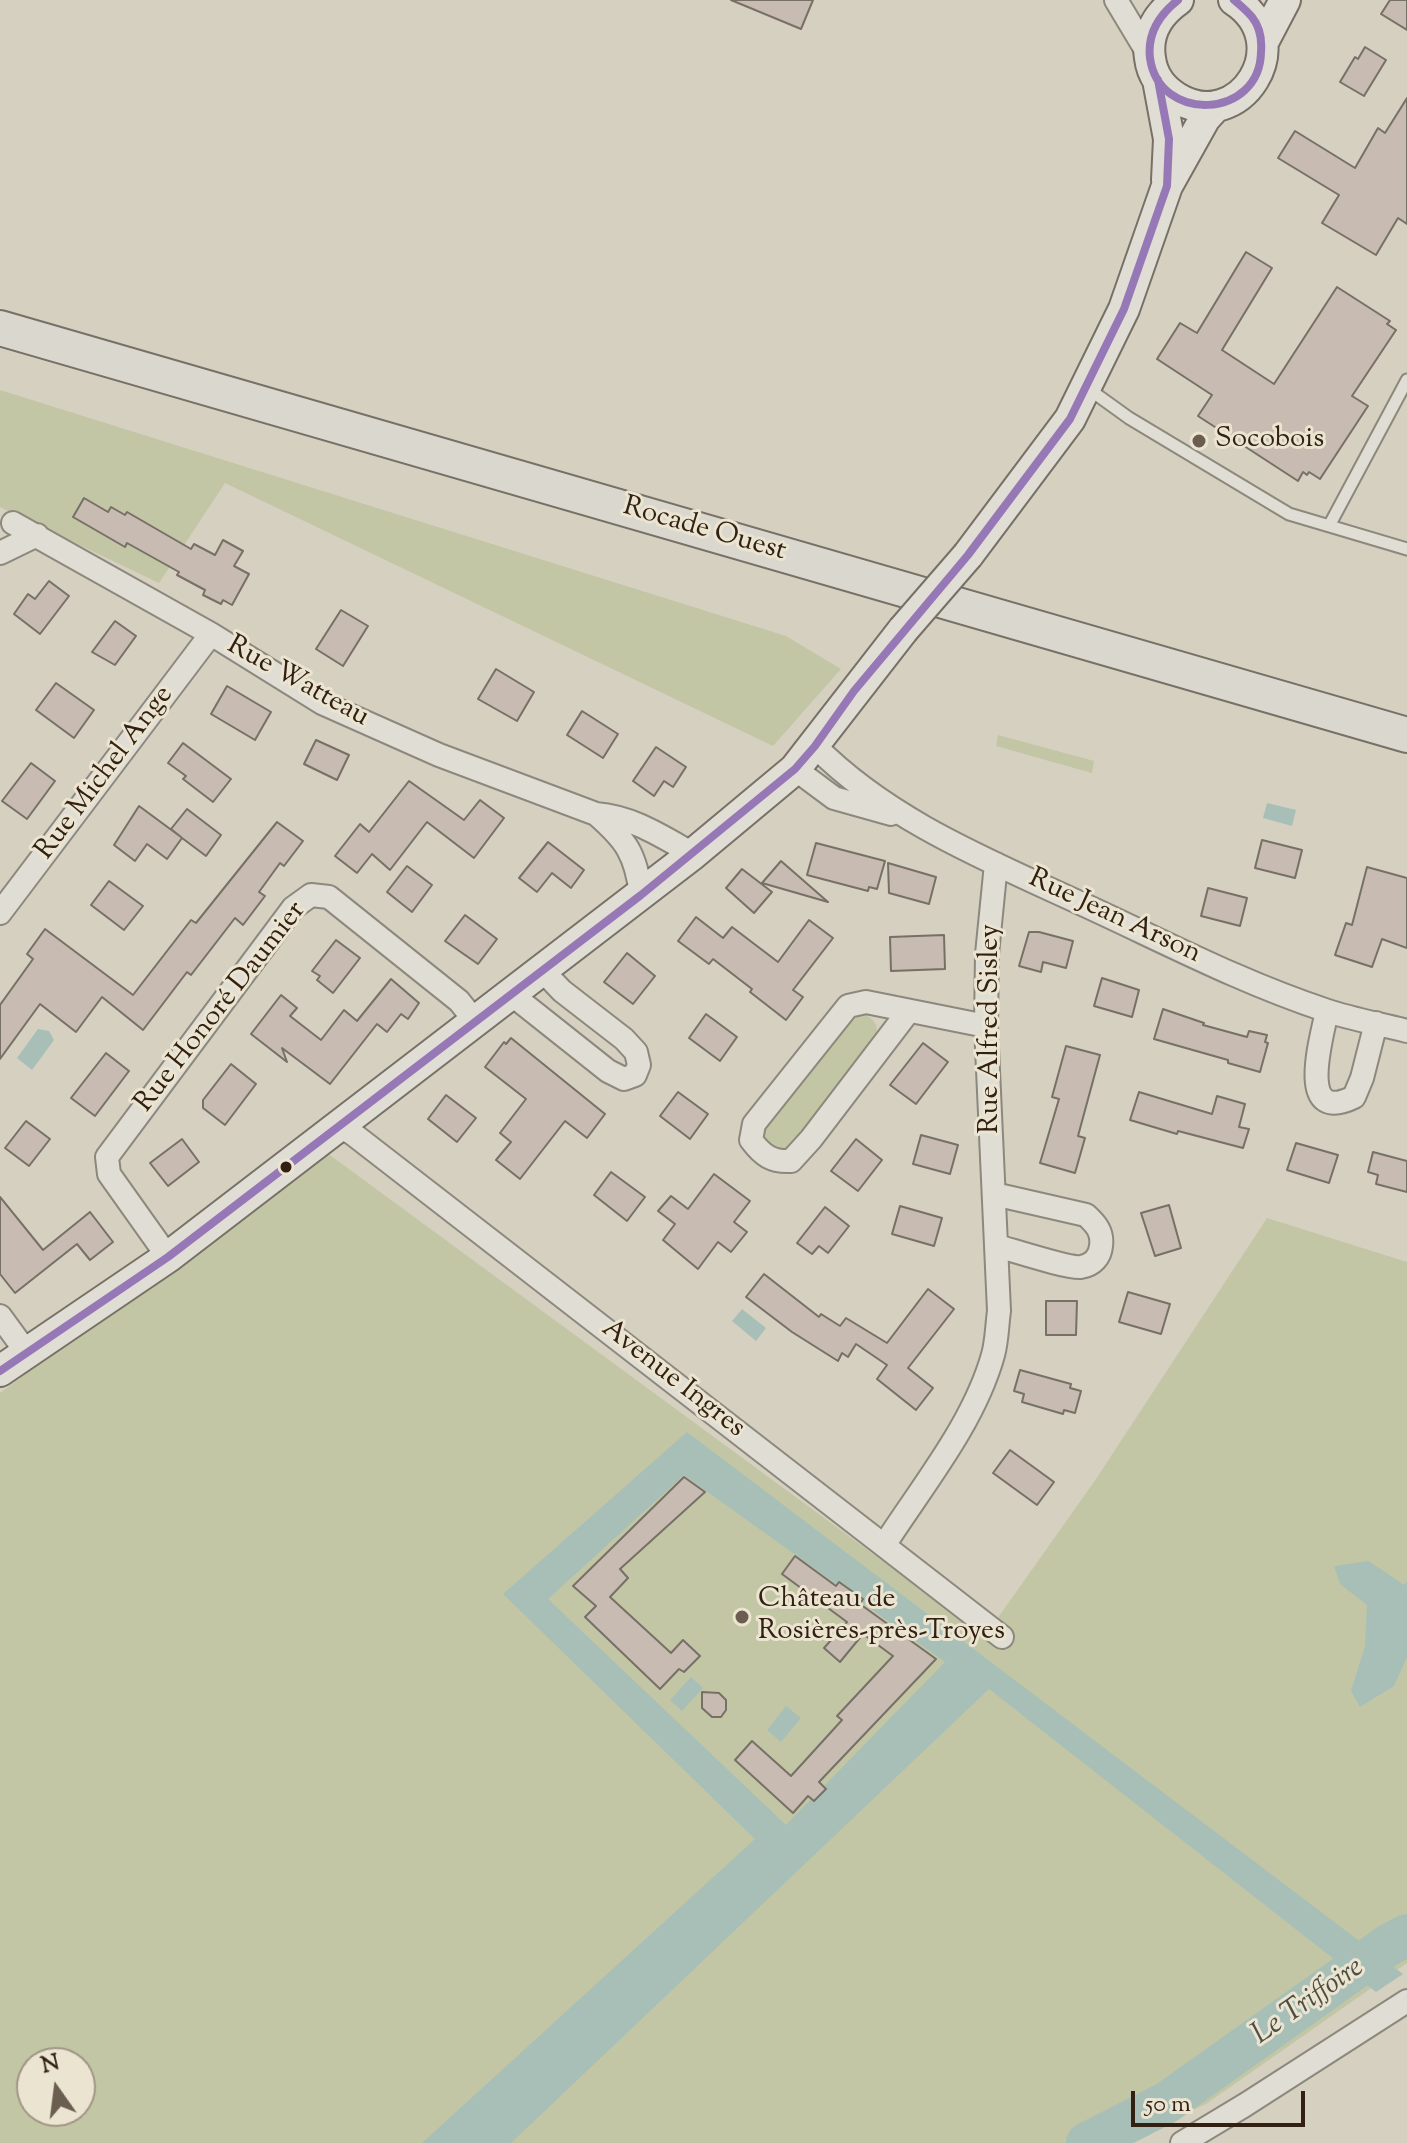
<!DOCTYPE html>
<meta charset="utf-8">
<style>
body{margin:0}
#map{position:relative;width:1407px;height:2143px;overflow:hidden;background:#d5d0c0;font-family:"Sorts Mill Goudy",serif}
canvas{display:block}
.north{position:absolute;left:16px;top:2047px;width:80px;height:80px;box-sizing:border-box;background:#eae4d0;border:2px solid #a09684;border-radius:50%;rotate:346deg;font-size:22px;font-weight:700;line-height:32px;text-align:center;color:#322013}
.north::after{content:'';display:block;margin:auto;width:28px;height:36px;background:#6b5e50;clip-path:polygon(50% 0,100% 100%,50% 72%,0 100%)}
.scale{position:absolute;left:1131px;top:2091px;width:174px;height:36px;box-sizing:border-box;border:4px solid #322013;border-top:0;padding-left:10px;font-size:24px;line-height:28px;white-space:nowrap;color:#322013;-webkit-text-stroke:6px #eae4d0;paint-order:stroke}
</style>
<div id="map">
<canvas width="1407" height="2143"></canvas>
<div class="north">N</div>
<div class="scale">50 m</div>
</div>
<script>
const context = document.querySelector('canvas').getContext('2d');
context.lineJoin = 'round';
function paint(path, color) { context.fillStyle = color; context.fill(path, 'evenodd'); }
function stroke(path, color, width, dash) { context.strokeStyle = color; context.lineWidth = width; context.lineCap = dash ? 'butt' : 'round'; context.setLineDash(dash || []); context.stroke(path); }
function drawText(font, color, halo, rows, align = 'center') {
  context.font = font + ' "Sorts Mill Goudy",serif'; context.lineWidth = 6; context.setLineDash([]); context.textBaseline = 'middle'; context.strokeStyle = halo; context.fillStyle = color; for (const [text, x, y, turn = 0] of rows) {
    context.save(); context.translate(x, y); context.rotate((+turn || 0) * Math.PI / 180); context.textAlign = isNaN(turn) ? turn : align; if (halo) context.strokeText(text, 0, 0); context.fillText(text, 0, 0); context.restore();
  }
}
const green = new Path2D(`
 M0,390l786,246 55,33 -68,77 -548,-263 -66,100 -159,-76z
 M998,735l96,26 -2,12 -96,-27z
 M852,1013c15,0 29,7 24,25l-83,111 -7,3 -12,-1 -10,-11 -3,-8z
 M327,1153l658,483 111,-157 171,-261 140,44v701l-201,141 -87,39h-1119v-750zM32,2063h48v48h-48z`);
const water = new Path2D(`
 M1267,803l29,7 -4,16 -29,-8z
 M38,1029l11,2 5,9 -22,30 -15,-12z
 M742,1309l24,19 -10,13 -24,-20z
 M687,1432l716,542 -27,18 -387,-303 -478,454h-89l333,-304 -252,-245zM684,1475l261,187 -159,163 -238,-226z
 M1369,1561l35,24 3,-4v76l-13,29 -34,21 -9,-16 14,-45 2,-41 -27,-21 -6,-18z
 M691,1677l12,11 -21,23 -12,-11z
 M786,1706l15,12 -20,24 -14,-12z`);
const river = new Path2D(`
 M1087,2143l79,-40 221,-157 20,-11`);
const building = new Path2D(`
 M731,0h82l-12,29z
 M1390,0h17v30l-26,-16z
 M1365,47l21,13 -22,36 -24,-14 15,-25 3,2z
 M1407,98v126l-9,-6 -22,37 -54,-32 17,-28 -61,-37 17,-27 60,37 23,-40 7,5z
 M1246,252l26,16 -50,82 52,34 63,-97 53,34 -3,3 9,6 -44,66 16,10 -48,73 -11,-7 -2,3 -4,-3 -5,9 -100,-65 14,-21 -55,-36 23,-36 17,10z
 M84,498l24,14 3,-5 14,8 2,-3 64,37 3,-5 21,11 8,-15 20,11 -9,15 15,8 -17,31 -9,-5 -2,4 -18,-9 2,-5 -28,-15 2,-3 -52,-29 -2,4 -52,-30z
 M49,581l20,15 -29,38 -26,-20 14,-20 7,5z
 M341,610l27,16 -25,40 -27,-17z
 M115,621l21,15 -21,29 -23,-13z
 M496,669l38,23 -17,29 -39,-22z
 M56,683l38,27 -20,28 -38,-28z
 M227,686l44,26 -16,28 -44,-26z
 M582,711l36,23 -15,24 -36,-23z
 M316,740l33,15 -12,25 -33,-16z
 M183,743l48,36 -18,23 -30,-23 3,-3 -18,-13z
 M656,747l30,20 -13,20 -9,-6 -10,15 -21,-15z
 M31,763l24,18 -28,38 -25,-18z
 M409,781l55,39 16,-20 24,18 -30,40 -47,-36 -37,48 -18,-16 -15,19 -22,-17 25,-32 9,8z
 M139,806l42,31 -10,-8 16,-20 34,26 -15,21 -24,-18 -15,21 -20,-15 -12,17 -21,-16z
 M277,822l26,19 -19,25 -4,-3 -21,29 6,4 -22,29 -8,-7 -44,57 -4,-3 -44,58 -41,-33 -26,35 -36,-28 -40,55v-54l33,-46 -6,-5 18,-25 88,66 58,-75 5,3z
 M1262,840l40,10 -7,28 -40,-10z
 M548,842l36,28 -13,18 -19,-15 -15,19 -18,-14z
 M816,843l69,18 -8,28 -8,-2 -1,4 -61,-16z
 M781,861l47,41 -66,-19z
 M888,863l48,14 -7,27 -40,-11z
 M407,866l25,19 -20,27 -25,-20z
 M1367,867l40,11v70l-25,-9 -10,28 -37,-12 11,-32 6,2z
 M742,869l30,23 -18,21 -28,-25z
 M109,881l34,25 -19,24 -33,-25z
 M1208,888l39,10 -7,28 -39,-10z
 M465,915l32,24 -19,25 -33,-23z
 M696,917l27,21 9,-11 46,35 31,-42 24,18 -40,52 10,7 -17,23 -36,-28 2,-3 -39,-30 -4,5 -31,-23z
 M1029,932h10l34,9 -7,27 -23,-6 -2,10 -22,-6z
 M944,935l1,34 -54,2 -1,-34z
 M336,940l24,18 -27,35 -16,-13 3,-4 -8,-5z
 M627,953l28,23 -22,28 -29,-22z
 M1102,978l37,12 -7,27 -38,-11z
 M391,979l28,24 -11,16 -7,-5 -14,18 -10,-8 -47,60 -48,-36 5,14 -36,-28 30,-39 16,13 -7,8 31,24 23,-30 13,11z
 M1163,1009l41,14 -1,2 44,12 2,-6 18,4 -2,7 3,1 -8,29 -32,-9v-3l-74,-21z
 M706,1014l31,23 -17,24 -31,-23z
 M511,1038l94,76 -18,24 -22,-17 -45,58 -24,-19 15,-18 -11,-9 26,-34 -41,-32 19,-25 2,2z
 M923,1043l25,19 -32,42 -26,-19z
 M1066,1046l34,9 -22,81 7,2 -10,35 -35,-10 19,-64 -7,-2z
 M106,1053l23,18 -34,45 -24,-18z
 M231,1064l25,20 -31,41 -22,-17v-8z
 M678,1092l30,22 -18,25 -30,-23z
 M1139,1092l73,22 5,-18 28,8 -6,23 10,2 -6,19 -65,-17 -1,3 -47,-14z
 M446,1095l30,23 -19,24 -29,-23z
 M26,1121l24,18 -21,27 -24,-18z
 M921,1135l37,10 -8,29 -37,-10z
 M182,1139l17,23 -31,24 -18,-23z
 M856,1139l26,21 -24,31 -27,-20z
 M1296,1143l42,12 -9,28 -42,-13z
 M1373,1152l34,9v31l-31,-8 2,-9 -10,-3z
 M611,1172l34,25 -18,24 -33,-26z
 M714,1174l36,27 -16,21 13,10 -16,20 -13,-10 -20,27 -35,-29 12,-16 -17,-13 13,-15 17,13z
 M0,1197l43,53 47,-38 23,30 -23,18 -13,-16 -62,49 -15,-19z
 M1169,1205l12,43 -26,8 -14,-43z
 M900,1206l42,12 -8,28 -42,-12z
 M825,1207l24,19 -21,27 -9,-7 -7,8 -15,-11z
 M764,1274l55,43 2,-3 19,12 6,-8 41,25 41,-54 26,20 -46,59 25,20 -17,22 -39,-31 10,-14 -31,-21 -8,13 -6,-4 -4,8 -46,-29 -46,-35z
 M1128,1292l42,12 -9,30 -42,-12z
 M1046,1301h31l-1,34h-30z
 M1020,1370l51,14 -1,4 11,3 -6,22 -11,-3 -1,4 -41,-12 2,-8 -10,-3z
 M1010,1450l44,32 -17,23 -44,-32z
 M684,1477l21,15 -85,77 8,9 -18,19 61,56 12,-13 17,16 -16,16 -5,-3 -19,20 -75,-72 11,-11 -23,-20z
 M795,1556l41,30 3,-4 24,17 -3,5 76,55 -117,123 7,7 -12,12 -6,-5 -15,17 -58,-53 17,-19 39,35 51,-56 -5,-4 56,-60 -30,-22 -23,28 -16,-14 23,-26 -65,-48z
 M702,1692l17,1 7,7v10l-5,7h-9l-10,-9z`);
const lane = new Path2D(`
 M1086,387l43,31 160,96 118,35
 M1329,526l78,-146`);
const street = new Path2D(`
 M1116,0l33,55
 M13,523l198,111 111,69 117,52 157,59c37,3 65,22 97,40
 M0,553l37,-18
 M815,746c73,74 172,114 265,157 81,37 160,79 245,107 26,9 55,14 82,21
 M795,769l39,29 57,16
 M596,814c30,26 40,40 45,81
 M0,913l211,-279
 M511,994l97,77 16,8 11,-4 4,-10 -3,-13 -12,-13 -62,-48 -20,-21
 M1327,1011c-5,26 -32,115 27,86l8,-19 14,-55
 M908,1012l-97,127 -20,22c-19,1 -28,-5 -40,-21l3,-16 94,-118 18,-4 120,24
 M339,1126l14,8 649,503
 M994,1194l92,21c10,9 17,17 15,31 -1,11 -8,19 -20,21 -11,2 -69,-17 -84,-21
 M168,1257l-59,-83 -2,-17 186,-249 18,-13 18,2 130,104 16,20
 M0,1316l27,37
 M885,1544c38,-59 89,-121 108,-189 4,-14 4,-30 6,-44l-13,-285 1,-72 9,-90
 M1182,2143l63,-38 162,-104`);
const secondary = new Path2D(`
 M1178,0c-20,14 -32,33 -28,58 2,17 12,31 27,40 62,38 123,-55 57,-98
 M1263,42l22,-42
 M1158,80l11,59 -2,41
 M968,555l102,-136 54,-110 43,-123 38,-68 11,-12
 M0,1371l168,-114 525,-403 102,-85 108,-139`);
const primary = new Path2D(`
 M0,328l1407,407`);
const secondaryBridge = new Path2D(`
 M903,630l65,-75`);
const bus1 = new Path2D(`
 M1178,0c-19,15 -31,33 -28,58 9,66 110,61 111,-6 1,-12 -1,-25 -9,-35 -5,-6 -12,-12 -18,-17
 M0,1371l168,-114 473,-362 154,-126 20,-23 39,-55 114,-136 102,-136 54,-110 43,-123 2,-47 -11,-59`);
const markers = [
 [1199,441,8,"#6b5e50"],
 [286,1167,7,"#322013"],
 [742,1617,8,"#6b5e50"]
];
const poiNames = [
 ["Socobois",1215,441],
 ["Château de",758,1601],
 ["Rosières-près-Troyes",758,1633]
];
const streetNames = [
 ["Rocade Ouest",704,531,16],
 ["Rue Watteau",297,683,29],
 ["Rue Michel Ange",106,774,-53],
 ["Rue Jean Arson",1114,918,25],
 ["Rue Honoré Daumier",222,1008,-52],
 ["Rue Alfred Sisley",992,1029,-90],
 ["Avenue Ingres",672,1380,38]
];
const waterNames = [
 ["Le Triffoire",1309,2003,-35]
];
paint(green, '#c2c6a4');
paint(water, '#a8bfb8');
stroke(river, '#a8bfb8', 42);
paint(building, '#c8bbb1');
stroke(building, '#767066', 2);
stroke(lane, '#8d887d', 15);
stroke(street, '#8d887d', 26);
stroke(secondary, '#767066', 34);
stroke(primary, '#767066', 38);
stroke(lane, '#e0ddd4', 11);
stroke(street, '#e0ddd4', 22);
stroke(secondary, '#e0ddd4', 30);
stroke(primary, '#dad7ce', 34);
stroke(secondaryBridge, '#767066', 34, []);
stroke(secondaryBridge, '#e0ddd4', 30);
stroke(bus1, '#9778b7', 8);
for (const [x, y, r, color] of markers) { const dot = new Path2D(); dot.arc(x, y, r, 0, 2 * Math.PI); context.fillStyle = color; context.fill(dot); stroke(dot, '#eae4d0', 3); }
drawText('28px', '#322013', '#eae4d0', poiNames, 'left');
drawText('28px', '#322013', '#eae4d0', streetNames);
drawText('italic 30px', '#4f4e43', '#eae4d0', waterNames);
</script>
